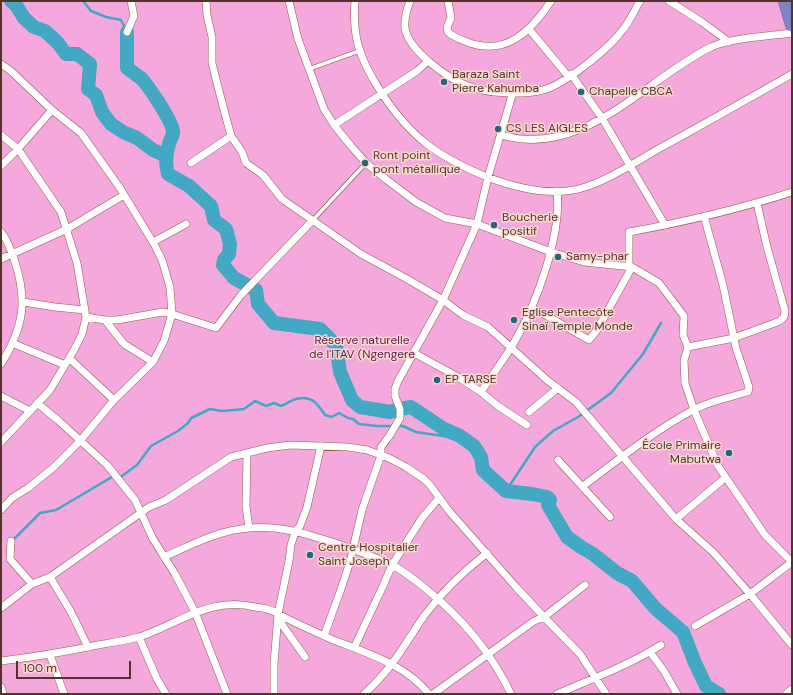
<!DOCTYPE html>
<meta charset="utf-8">
<style>
body{margin:0}
#map{position:relative;width:793px;height:695px;overflow:hidden;background:#f8dad0;font-family:"DM Sans",sans-serif}
canvas{display:block}
.frame{position:absolute;inset:0;border:2px solid #51352b;pointer-events:none}
.scale{position:absolute;left:16px;top:661px;width:115px;height:18px;box-sizing:border-box;border:2px solid #51352b;border-top:0;padding-left:5px;font-size:12px;line-height:14px;white-space:nowrap;color:#51352b;-webkit-text-stroke:3px #f8dad0;paint-order:stroke}
</style>
<div id="map">
<canvas width="793" height="695"></canvas>
<div class="frame"></div>
<div class="scale">100 m</div>
</div>
<script>
const context = document.querySelector('canvas').getContext('2d');
context.lineJoin = 'round';
function paint(path, color) { context.fillStyle = color; context.fill(path, 'evenodd'); }
function stroke(path, color, width, dash) { context.strokeStyle = color; context.lineWidth = width; context.lineCap = dash ? 'butt' : 'round'; context.setLineDash(dash || []); context.stroke(path); }
function drawText(font, color, halo, rows, align = 'center') {
  context.font = font + ' "DM Sans",sans-serif'; context.lineWidth = 3; context.setLineDash([]); context.textBaseline = 'middle'; context.strokeStyle = halo; context.fillStyle = color; for (const [text, x, y, turn = 0] of rows) {
    context.save(); context.translate(x, y); context.rotate((+turn || 0) * Math.PI / 180); context.textAlign = isNaN(turn) ? turn : align; if (halo) context.strokeText(text, 0, 0); context.fillText(text, 0, 0); context.restore();
  }
}
const green = new Path2D(`
 M1,1h791v693h-791z`);
const stream = new Path2D(`
 M83,1l8,10 15,6 15,3 5,10
 M122,476l15,-11 14,-19 27,-15 10,-8 3,-5 19,-9 12,2 22,-2 11,-8 11,5 8,-3 7,3c6,-2 10,-6 15,-7 16,-4 21,4 29,16l7,2 7,-4 9,5 5,1 6,5 18,2h26l13,6 34,5 9,3h6
 M506,491l29,-44 18,-16 25,-14 33,-24 32,-39 18,-31
 M12,541l28,-28 16,-3 56,-33`);
const river = new Path2D(`
 M11,1l5,4 8,13 10,9 11,4 13,12 8,11h11l13,10 -2,25 8,6 6,17 9,12 12,8 14,6 16,12 13,6
 M127,32v36c4,3 10,7 15,11 7,8 31,43 31,53 0,4 -3,8 -4,12 -3,10 -4,20 -1,30l21,12 22,20 3,14 12,9 4,15 -1,10 -5,6 -1,5 11,13 22,12 2,14 16,19 46,6 16,16 4,27 12,28 8,7 30,5 10,-3 11,-2 33,22 16,7 14,10 7,11 2,13 23,21 26,3 15,3 3,3 -2,5 19,32 14,10 12,7 24,19 15,8 24,28 27,23 12,31 11,23 13,8`);
const lane = new Path2D(`
 M309,69l50,-18
 M312,221l54,-58`);
const street = new Path2D(`
 M206,1l1,14 5,22v26l7,28 12,45 11,16 4,11 17,12 19,24 79,55 48,26 34,20 20,15 25,12 59,53 29,22 100,117 38,34 36,41 42,51
 M289,1l9,38 26,70 10,16 17,21 15,17 21,17 29,22 29,16 32,6 74,28 33,10 48,5 27,16 25,33 -1,19 5,12 -4,13 1,23 9,27 24,56 47,69 27,27
 M355,1c-3,36 5,58 24,88 30,47 57,67 108,88 29,11 64,20 95,11 25,-7 55,-27 78,-40 44,-24 88,-49 132,-74
 M410,1c-3,8 -6,19 -5,27 3,22 43,51 63,58 20,8 54,9 75,4 21,-5 65,-41 78,-58 8,-9 13,-21 19,-31
 M448,1l3,17 -4,9 1,5c5,5 12,7 19,10 39,15 64,-11 84,-41
 M669,1l33,21 27,20
 M529,29l39,47
 M127,32l7,-16 -3,-15
 M1,64l10,7 41,39 29,23 39,55 34,56 8,16 8,27 2,27 -8,27 -11,21 -39,38 -34,41 -26,26 -26,21 -16,10 -11,12
 M571,74l31,44 63,107
 M334,125l83,-54 11,-10
 M1,135l17,14 43,63 16,51 9,54 -4,17 -8,16 -24,40 -49,52
 M501,135c83,24 143,-55 210,-88 20,-9 59,-11 81,-14
 M191,163l40,-27
 M1,166l17,-17 34,-39
 M1,232c7,8 9,17 13,27 14,41 10,68 -13,105
 M153,242l33,-18
 M1,259l66,-30 57,-34
 M629,266v-34c55,-10 110,-23 163,-40
 M23,302l32,5 30,3
 M531,308l11,5 47,27 8,-10 35,-63
 M86,317l19,3h12l46,-8 9,2 44,14 25,-33 71,-74
 M105,320l19,24 29,18
 M12,343l53,22
 M688,347l46,-9 46,-17 4,-4 1,-6 -18,-64 -10,-44
 M414,353l44,24 23,15c11,-17 25,-35 35,-53 21,-37 46,-105 41,-148
 M70,359l44,41
 M481,392l17,14 29,19
 M1,396l29,15
 M37,403l22,18 48,44 28,35 18,39 22,35 20,38 32,82
 M529,412l29,-24
 M247,453l-1,53 3,22
 M558,460l52,57
 M583,486c35,-26 71,-55 110,-76 17,-9 37,-13 55,-18l1,-5 -13,-39 -13,-63 -19,-69
 M676,519l49,-41
 M11,541l-1,18 22,25
 M164,557c27,-12 55,-27 85,-29 30,-3 58,6 86,15 19,7 39,13 57,22 12,6 23,15 34,24 36,29 65,63 85,105
 M50,577l21,35 17,35
 M1,608l31,-24 18,-7 99,-70 17,-7 65,-43 36,-9 23,-3 58,2 19,3 22,8 17,9 18,12 6,6 19,26 67,76 28,30 36,37 26,40
 M278,615l5,11 22,31
 M695,626l55,-32 42,-32
 M324,636l17,-47 9,-27 12,-52 19,-55v-8l9,-12 10,-17v-9l-5,-13v-7l3,-8 45,-81 34,-76 11,-47 25,-85
 M139,637l18,42 9,15
 M354,648l29,-62 9,-21 30,-47 17,-20
 M650,652l14,19 13,23
 M50,655l14,39
 M1,661c34,-4 68,-10 102,-17 12,-2 25,-4 36,-7 40,-13 70,-41 116,-30 8,1 16,2 23,7 17,9 35,17 53,25 35,14 74,25 98,55
 M1,687l2,7
 M274,694v-30l4,-50 11,-53 2,-16 4,-13 5,-6 7,-19 14,-61
 M364,694c10,-9 19,-19 27,-29 12,-16 22,-33 33,-49 18,-24 40,-45 63,-63
 M433,694l101,-73 10,-4 41,-32
 M557,694c35,-15 72,-29 104,-49
 M786,694l6,-5`);
const highway = new Path2D(`
 M785,1l7,24`);
const markers = [
 [444,82,4,"#24677a"],
 [581,92,4,"#24677a"],
 [498,129,4,"#24677a"],
 [365,163,4,"#24677a"],
 [494,225,4,"#24677a"],
 [558,257,4,"#24677a"],
 [514,320,4,"#24677a"],
 [437,380,4,"#24677a"],
 [729,453,4,"#24677a"],
 [310,555,4,"#24677a"]
];
const poiNames = [
 ["Baraza Saint",452,75],
 ["Pierre Kahumba",452,89],
 ["Chapelle CBCA",589,92],
 ["CS LES AIGLES",506,129],
 ["Ront point",373,156],
 ["pont métallique",373,170],
 ["Boucherie",502,218],
 ["positif",502,232],
 ["Samy-phar",566,257],
 ["Eglise Pentecôte",522,313],
 ["Sinaï Temple Monde",522,327],
 ["EP TARSE",445,380],
 ["École Primaire",721,446,"right"],
 ["Mabutwa",721,460,"right"],
 ["Centre Hospitalier",318,548],
 ["Saint Joseph",318,562]
];
const parkNames = [
 ["Réserve naturelle",362,341],
 ["de l'ITAV (Ngengere",362,355]
];
paint(green, '#f5a8db');
stroke(stream, '#43a8c4', 2.5);
stroke(river, '#43a8c4', 14);
stroke(lane, '#985943', 5);
stroke(street, '#985943', 8);
stroke(highway, '#6f688e', 14);
stroke(lane, '#fff', 3.5);
stroke(street, '#fff', 7);
stroke(highway, '#7f84c3', 13);
for (const [x, y, r, color] of markers) { const dot = new Path2D(); dot.arc(x, y, r, 0, 2 * Math.PI); context.fillStyle = color; context.fill(dot); stroke(dot, '#f8dad0', 1.5); }
drawText('12px', '#51352b', '#f8dad0', poiNames, 'left');
drawText('12px', '#5f194d', '#f8dad0', parkNames);
</script>
